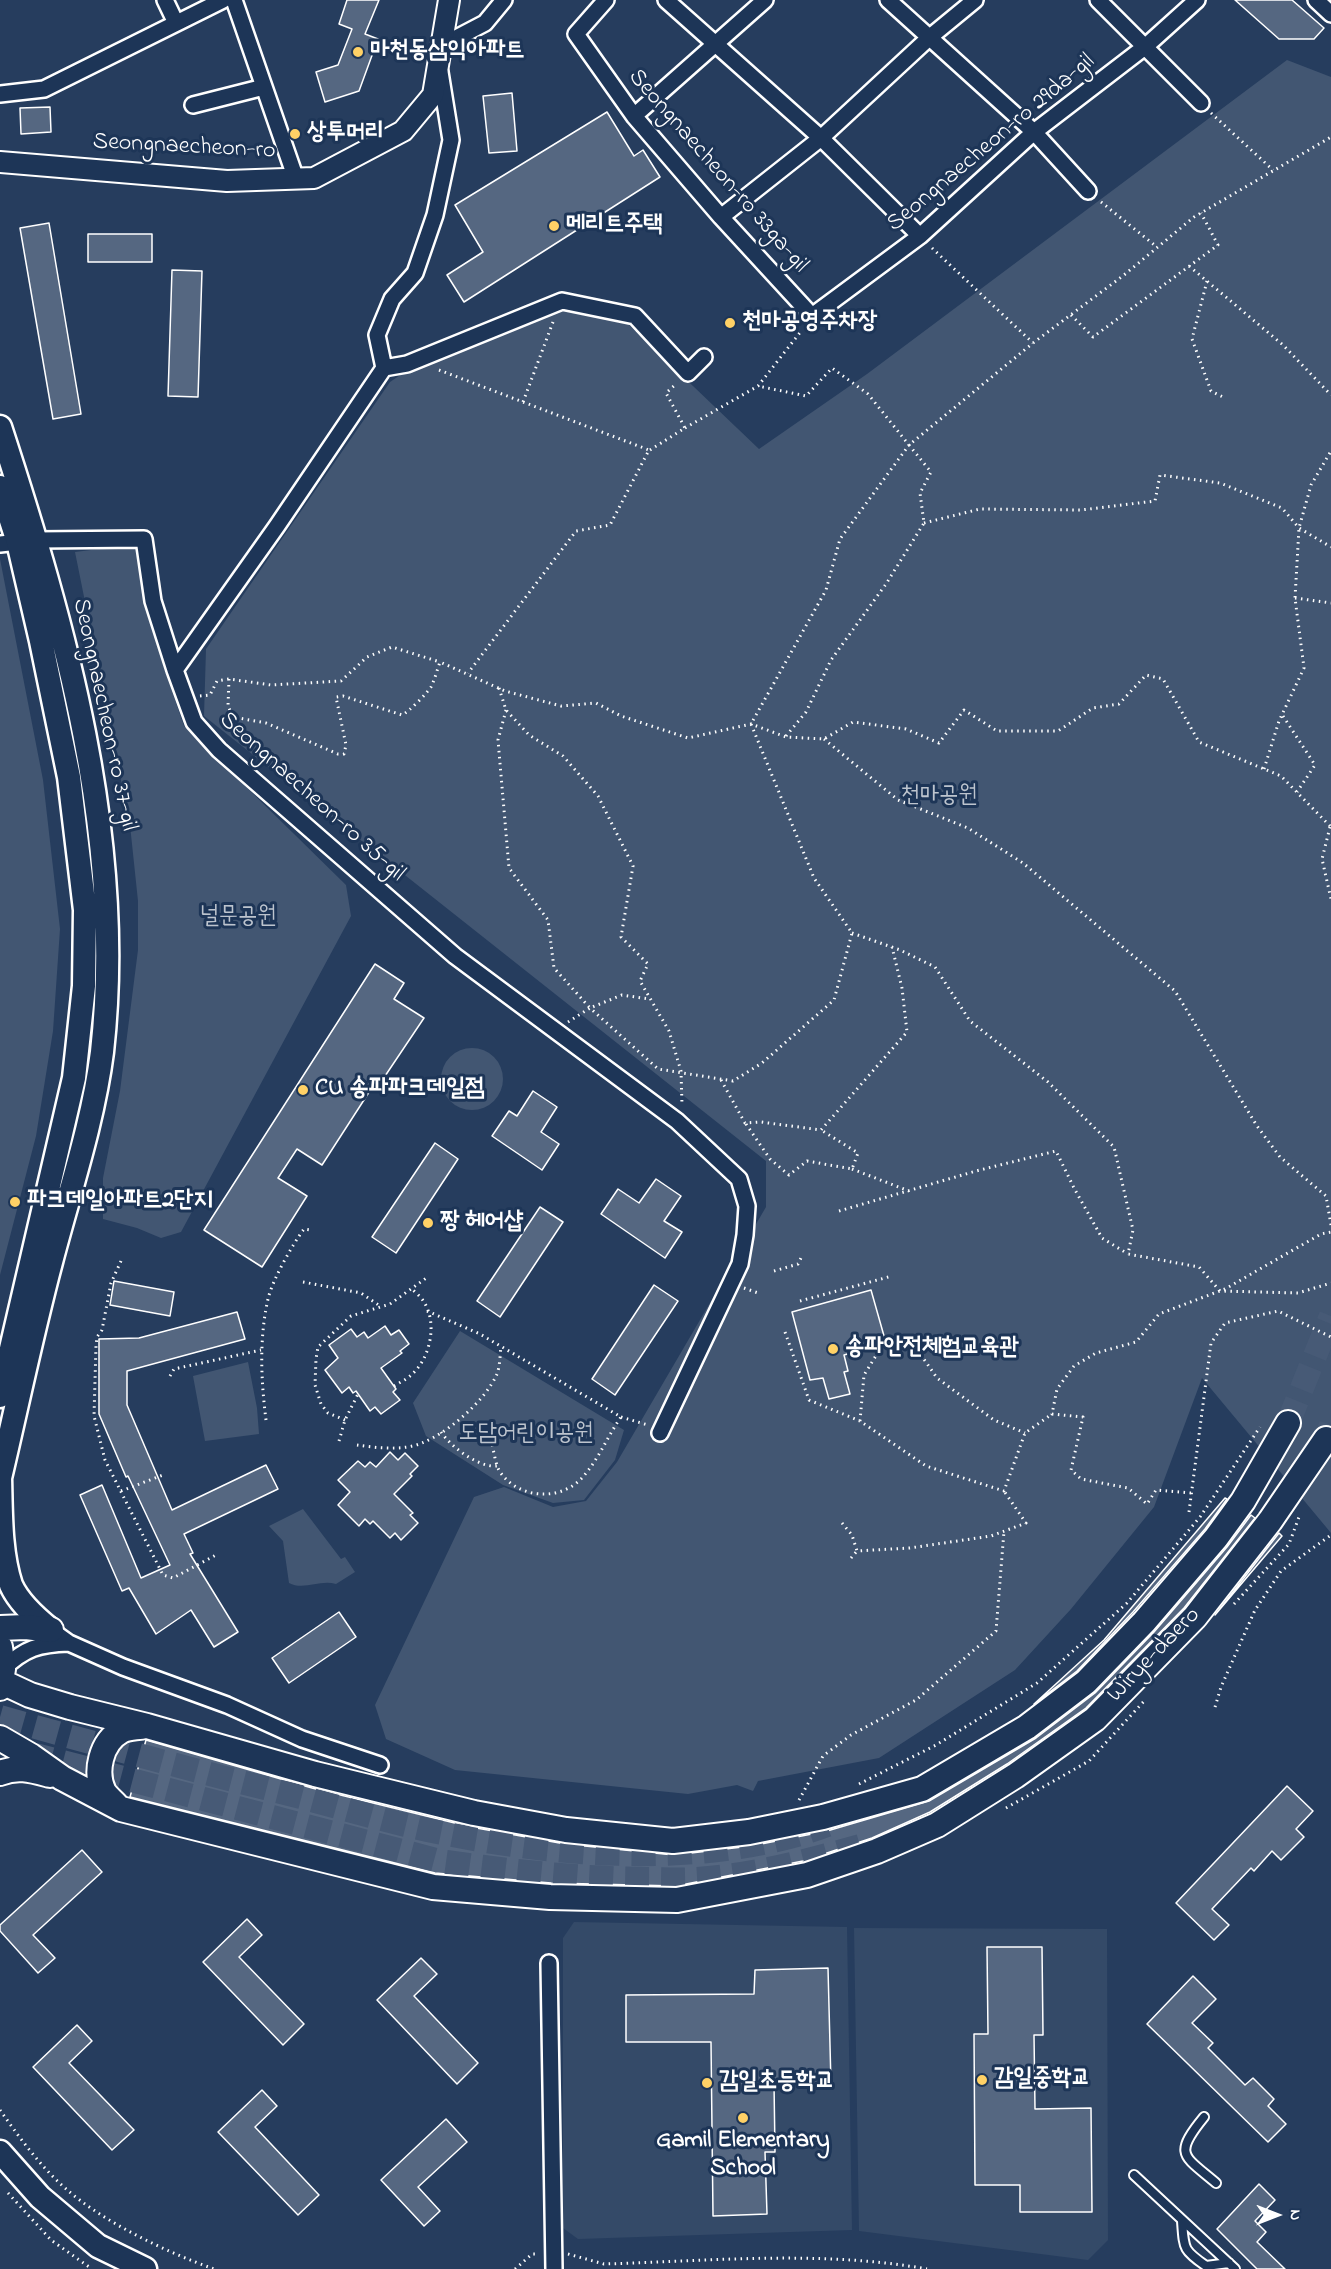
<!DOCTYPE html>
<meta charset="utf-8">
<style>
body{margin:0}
#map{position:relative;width:1331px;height:2269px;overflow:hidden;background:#263d5e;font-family:"Indie Flower",sans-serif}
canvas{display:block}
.north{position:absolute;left:1247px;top:2185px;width:60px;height:60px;-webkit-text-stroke:4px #1d3557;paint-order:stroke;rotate:90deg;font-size:16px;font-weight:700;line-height:24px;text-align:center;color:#fff}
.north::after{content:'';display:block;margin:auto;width:21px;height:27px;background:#fff;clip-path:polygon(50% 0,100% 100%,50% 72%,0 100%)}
</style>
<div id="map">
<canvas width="1331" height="2269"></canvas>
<div class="north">N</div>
</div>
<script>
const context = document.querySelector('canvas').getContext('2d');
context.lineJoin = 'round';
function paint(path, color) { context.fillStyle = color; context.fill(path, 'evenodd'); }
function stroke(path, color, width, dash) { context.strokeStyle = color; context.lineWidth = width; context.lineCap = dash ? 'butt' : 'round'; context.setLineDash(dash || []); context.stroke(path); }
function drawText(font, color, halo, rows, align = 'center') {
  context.font = font + ' "Indie Flower","Poor Story",sans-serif'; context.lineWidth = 6; context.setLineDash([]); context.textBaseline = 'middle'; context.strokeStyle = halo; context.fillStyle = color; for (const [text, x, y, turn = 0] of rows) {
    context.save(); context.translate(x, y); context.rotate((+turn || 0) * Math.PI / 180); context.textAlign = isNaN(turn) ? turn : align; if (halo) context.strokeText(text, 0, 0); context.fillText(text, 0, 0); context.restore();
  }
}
const built = new Path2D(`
 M574,1922l273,5 5,303 -274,9 -15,-11v-290z
 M854,1928l253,1 1,311 -20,20 -229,-29z`);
const green = new Path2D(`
 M1287,60l44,17v1456l-129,-155 -48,129 -83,102 -56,61 -136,88 -121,23 -5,10 -16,-6 -49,9 -233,-24 -69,-31 -11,-34 99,-208 30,-10 49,20 33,-6 31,-39 149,-255v-46l-562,-445 2,-67 184,-267 31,-21 138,-51 68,13 132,126 108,-75z
 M138,544l8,60 19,67 19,55 162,159 5,31 -170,316 -20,6 -24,-10 -34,-9v-41l17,-87 18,-141v-49l-8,-76 -55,-273z
 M0,559l43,221 17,149 -7,102 -17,105 -36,139z
 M441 1079a31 31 0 1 1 62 0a31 31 0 1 1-62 0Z
 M460,1331l164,99 -9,30 -31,40 -31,3 -50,-18 -77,-49 -13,-33z
 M248,1362l9,46 2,26 -54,7 -12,-65z
 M303,1509l38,50 4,-2 10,15 -19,12c-16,-5 -32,7 -47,-1l-6,-42 -14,-15z`);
const building = new Path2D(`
 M347,0h32l-14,34 13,5 -19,52 -34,11 -9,-30 22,-7 14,-36 -13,-5z
 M1235,0h57l32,28 -10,11h-35z
 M512,93l5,58 -28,2 -6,-57z
 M50,107l1,25 -30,2 -1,-26z
 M607,112l27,44 9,-6 17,27 -196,125 -17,-27 36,-23 -28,-47z
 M49,223l32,191 -28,5 -33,-191z
 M88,234h64v28h-64z
 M172,270l30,1 -4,126 -30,-1z
 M375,964l29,19 -10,16 30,19 -47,70 -4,-2 -51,79 -25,-16 -19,29 29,18 -45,71 -58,-37z
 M533,1091l24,16 -16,25 18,12 -17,26 -50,-34 17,-25 8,5z
 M435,1143l23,16 -62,94 -24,-16z
 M656,1179l25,17 -17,25 18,11 -17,26 -64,-44 17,-25 21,14z
 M540,1207l23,15 -63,95 -23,-16z
 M114,1281l60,11 -4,24 -60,-11z
 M654,1285l24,16 -63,94 -23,-16z
 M871,1290l15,53 -42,12 4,16 -4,1 6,22 -21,5 -6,-21 -13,2 -18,-68z
 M237,1312l8,27 -118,32v34l45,105 94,-45 12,24 -94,45 9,19 -3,1 48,78 -24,15 -23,-37 -35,24 -27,-46 -7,3 -42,-96 22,-10 39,93 29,-13 -42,-89 -2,1 -27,-63v-75l40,-1z
 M385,1326l6,9 8,-5 10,14 -9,7 2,2 -21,15 15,21 -3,3 7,8 -19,14 -6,-7 -5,4 -14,-20 -3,2 -4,-6 -7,6 -17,-23 13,-12 -9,-13 22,-16 6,8 7,-5 4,6z
 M390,1452l8,8 7,-7 13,13 -8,8 2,2 -18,18 19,19 -3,2 8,8 -17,17 -6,-7 -5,5 -17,-17 -3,3 -5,-5 -6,7 -21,-21 12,-13 -12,-12 20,-19 7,6 5,-5 6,5z
 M1225,1498l2,1 -22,30 -72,83 -56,59 -43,33 70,-64z
 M1251,1515l4,3 -71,90 -98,100 -79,56 -77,48 -58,26 -69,23 -127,25 -125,-3 -116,-10 -305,-76 16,-57 166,48 159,39 94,17 109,11 77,-9 76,-15 102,-30 107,-63 59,-45 59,-61 73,-85z
 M1279,1533l3,3 -67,79z
 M339,1612l17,25 -67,46 -17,-25z
 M1287,1786l26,25 -17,18 8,8 -23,23 -9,-9 -18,20 -3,-3 -39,41 17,16 -15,15 -38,-37z
 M82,1850l20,22 -69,63 22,23 -17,15 -38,-42v-6z
 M247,1919l15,16 -23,22 65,67 -21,21 -80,-83z
 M987,1947h55l1,88h-9l1,74 56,-1 1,104h-72v-27h-45l-1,-151h14z
 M421,1958l16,16 -23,22 64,67 -21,21 -80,-84z
 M828,1968l3,116 -57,-1 1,69h-10l2,62 -54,2 -2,-174h-85v-47l128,-1 1,-24z
 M1193,1976l23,23 -24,24 21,20 -5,5 37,37 8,-7 21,21 -6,7 18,18 -18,18 -121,-118z
 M77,2025l15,16 -23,22 65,67 -22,20 -79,-83z
 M262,2090l15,16 -22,21 64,68 -21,20 -80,-83z
 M446,2119l21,23 -49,45 22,24 -16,15 -43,-46z
 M1259,2184l16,16 -20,21 11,11 -9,10 28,27h-28l-40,-40z`);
const primaryTunnel = new Path2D(`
 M1288,1423l43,-107
 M1326,1439l5,-14
 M0,1717c96,27 192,53 289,77 51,13 102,29 153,39 118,24 271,35 385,-8
 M28,1753l412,108c68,10 136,17 205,18 16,0 33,1 50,0 56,-3 111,-18 165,-33`);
const path = new Path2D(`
 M1211,113l62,57
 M1101,202l56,45
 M932,248l101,95
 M1189,266l94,79 48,50
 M1207,281l-15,58 19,52 12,6
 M1071,315l22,22 125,-92 -17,-32
 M439,370l210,80 -39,75 -34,6 -108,142
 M523,402l30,-80
 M685,428l73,-42 44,-56
 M650,450l35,-22 -19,-35 10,-9
 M924,523l56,-14 101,1 74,-9 5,-26 60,8 62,25 17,20 32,19
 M1295,598l36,5
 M229,679l-1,27 5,11 33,6 72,31h6l2,-9 -10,-48 7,-1 59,19c7,-3 26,-23 29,-28 4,-8 6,-17 9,-25l65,29 56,15 35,-3 25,13 67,22 63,-14 35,13 38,2 29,-17 53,7 33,14 25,-33 33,21h61l35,-23 26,-4 27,-29 17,4 36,63 82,34 50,51
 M499,688l7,22 23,25 34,21 35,40 35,70 -12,71 27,27 -8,17 29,50 12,40 1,34
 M200,696l10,-1 7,-14 12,-2 42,6 70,-4 26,-24 25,-10 48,15
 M506,710l-8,30 11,128 39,52 6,48 36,40 32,-13 27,4
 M1283,716l32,49 -18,27
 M786,736l20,-24 25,-52 55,-76 38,-61 -4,-30 11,-21 -22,-27 124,-102 91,-68 70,-58 137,-80
 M824,739l74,61 70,28 55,35 152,128 82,135 23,31 46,39 5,29
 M1264,769l15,-48 25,-53 -9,-70 4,-70 12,-43 20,-34
 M1330,827l-8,32 9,40
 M852,933l48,17 35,17 35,54 78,61 66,65 19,83 -5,24 71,13 21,24 78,2 33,-10
 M568,1022l22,-14 68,61 75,12 29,-18 72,-63 18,-67 -38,-55 -63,-154 75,-134 14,-51 69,-94 -41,-51 -36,-26 -26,28 -48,-10
 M721,1080l24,43 16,-1 60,8 86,-98 -5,-44 -10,-41
 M746,1124l24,35 19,16 18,-14 45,8 6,-16 -37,-23
 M852,1169l57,22
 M839,1211l137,-40 80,-20 18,37 28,50 26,16
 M121,1261l-10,22 -9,47 -5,7 -1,9 -2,70 11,44 58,115 10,3 43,-23
 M774,1271l24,-7 3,-6
 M303,1282l58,11 19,13
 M744,1288l17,6
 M800,1301l92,-25
 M427,1311l53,23 141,83c-14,20 -23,44 -40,62 -23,23 -63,19 -81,-7 -5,-8 -6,-22 -9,-31
 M785,1332l24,68 51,21 66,45 78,25 21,-58 27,-19
 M170,1376l4,-7 87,-19
 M394,1386c5,-3 11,-6 16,-10 20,-16 28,-52 14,-74 -3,-5 -9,-10 -13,-14
 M621,1417l27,8
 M266,1420c-5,-40 -7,-81 2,-121 4,-18 24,-54 36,-70l7,1
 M345,1420l-17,-7 -7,-9 -6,-19 1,-26 2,-12 33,-31 39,-12 39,-28
 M860,1421l4,-46 18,-29 30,-4 25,36 57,42 31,13
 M441,1432c10,15 38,36 56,34
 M339,1441l6,-21 13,-26
 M357,1445c20,3 46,6 65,-2 27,-11 63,-42 75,-69 3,-8 3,-19 4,-28
 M121,1491l42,-16
 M1191,1493l-35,-3 -9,14 -19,-16 -47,-9 -10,-9 12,-53 -31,-3 5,-25 17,-23 22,-13 40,-11 23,-28 66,-25 96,-55 10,-2
 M1189,1512l22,-169 14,-20 53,-12 53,26
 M842,1523l10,12 5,16 53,-3 81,-12 35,-13 -22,-32
 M851,1558l6,-7
 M1234,1604l55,-60 10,-27
 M1215,1707l6,-20 34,-77 26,-39 50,-36
 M859,1784l77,-39 101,-62 90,-80 73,-86 60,-90
 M799,1800l24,-44 28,-21 65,-35 80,-69 8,-100
 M1006,1808l83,-47 57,-62
 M0,2110c19,27 40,56 65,78 38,34 101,64 149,81
 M8,2193l43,47 41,29
 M568,2254l36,10c108,-3 217,-14 323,5
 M515,2269l17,-15h6`);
const service = new Path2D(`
 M1204,2117c-31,38 -21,38 12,66
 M1134,2175l101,94
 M1182,2221c2,28 1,29 24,45l23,-3`);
const minor = new Path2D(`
 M165,0l11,23
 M234,0l62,179
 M606,0l-30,34 58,82 87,101 91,99 108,-80 114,-104 112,-86 51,-46
 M666,0l155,138 99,98
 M888,0l146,132 54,59
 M1098,0l103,103
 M1316,0l15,14
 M441,46l44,-23 19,-23
 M0,94l44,-5 179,-89
 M193,105l71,-18
 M634,116l131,-116
 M721,217l100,-79 109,-101 45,-37
 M384,368l23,-4 155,-63 73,15 53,57 16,-16
 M37,540l107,-1 9,62 22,69 19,52 25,28 236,206 222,165 62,58 8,27 -2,29 -5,29 -80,169
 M0,544l18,-2
 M175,670l102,-144 107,-158 -7,-33 15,-36 23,-26 20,-58 16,-75 -11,-68
 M51,1630l18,13 54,24 104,38 75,34 78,26
 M3,1669c22,-21 36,-25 66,-26
 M549,1963l5,306`);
const tertiary = new Path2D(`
 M0,162l227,19 87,-3 89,-47 30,-36 16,-95`);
const secondary = new Path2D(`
 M0,427c65,200 126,412 102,625 -9,71 -33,141 -51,210 -19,71 -34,144 -51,216
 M0,487l18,55 23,99 28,136 16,133 -1,76 -10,92 -74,318
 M0,1477c1,34 0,75 11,108 8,18 25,33 40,45
 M0,2152l40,45 58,49 47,23`);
const primary = new Path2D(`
 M0,1628l26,-1 25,3
 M0,1647l3,22 -3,19
 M2,1682l28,13 40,12 77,19 168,48 159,39 92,17 107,11 76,-9 74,-15 99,-28 105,-62 59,-45 58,-60 72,-84 27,-37 45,-78
 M0,1738l31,18 31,22 59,31 312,78 117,10 127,3 130,-25 70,-24 60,-26 78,-49 80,-57 100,-102 75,-96 56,-82
 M0,1773c18,-7 31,-3 50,2
 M117,1806c-4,-5 -10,-9 -13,-14 -10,-20 -3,-50 17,-61 7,-4 16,-3 24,-5`);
const markers = [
 [358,52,6,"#ffd166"],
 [295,134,6,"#ffd166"],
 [554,226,6,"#ffd166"],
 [730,323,6,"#ffd166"],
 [303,1090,6,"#ffd166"],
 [15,1202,6,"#ffd166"],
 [428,1223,6,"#ffd166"],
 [833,1349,6,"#ffd166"],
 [982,2080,6,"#ffd166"],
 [707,2083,6,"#ffd166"],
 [743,2118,6,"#ffd166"]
];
const poiNames = [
 ["마천동삼익아파트",370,52],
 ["상투머리",307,134],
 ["메리트주택",566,226],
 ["천마공영주차장",742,323],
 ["CU 송파파크데일점",315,1090],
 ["파크데일아파트2단지",27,1202],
 ["짱 헤어샵",440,1223],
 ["송파안전체험교육관",845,1349],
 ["감일중학교",994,2080],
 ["감일초등학교",719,2083],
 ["Gamil Elementary",743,2142,"center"],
 ["School",743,2170,"center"]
];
const streetNames = [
 ["Seongnaecheon-ro 29da-gil",992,144,-40],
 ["Seongnaecheon-ro",184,148,3],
 ["Seongnaecheon-ro 33ga-gil",717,172,49],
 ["Seongnaecheon-ro 37-gil",103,715,78],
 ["Seongnaecheon-ro 35-gil",311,798,42],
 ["Wirye-daero",1155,1656,-46]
];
const parkNames = [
 ["천마공원",939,797],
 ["널문공원",238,918],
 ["도담어린이공원",526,1435]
];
paint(built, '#344a68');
paint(green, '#425672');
paint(building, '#556781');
stroke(building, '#fff', 1.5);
stroke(primaryTunnel, '#475a76', 24, [24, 12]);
stroke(service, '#fff', 12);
stroke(minor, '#fff', 20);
stroke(tertiary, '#fff', 24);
stroke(secondary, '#fff', 27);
stroke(primary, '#fff', 28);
stroke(path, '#fff', 3, [1.5, 4.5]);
stroke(service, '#1d3557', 8);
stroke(minor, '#1d3557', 15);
stroke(tertiary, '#1d3557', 20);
stroke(secondary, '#1d3557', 22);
stroke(primary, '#1d3557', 24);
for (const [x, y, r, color] of markers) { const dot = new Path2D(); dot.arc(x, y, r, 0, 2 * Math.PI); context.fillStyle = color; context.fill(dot); stroke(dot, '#1d3557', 2); }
drawText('bold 24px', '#fff', '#1d3557', poiNames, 'left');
drawText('24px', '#fff', '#1d3557', streetNames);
drawText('24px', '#bdc4ce', '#1d3557', parkNames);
</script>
